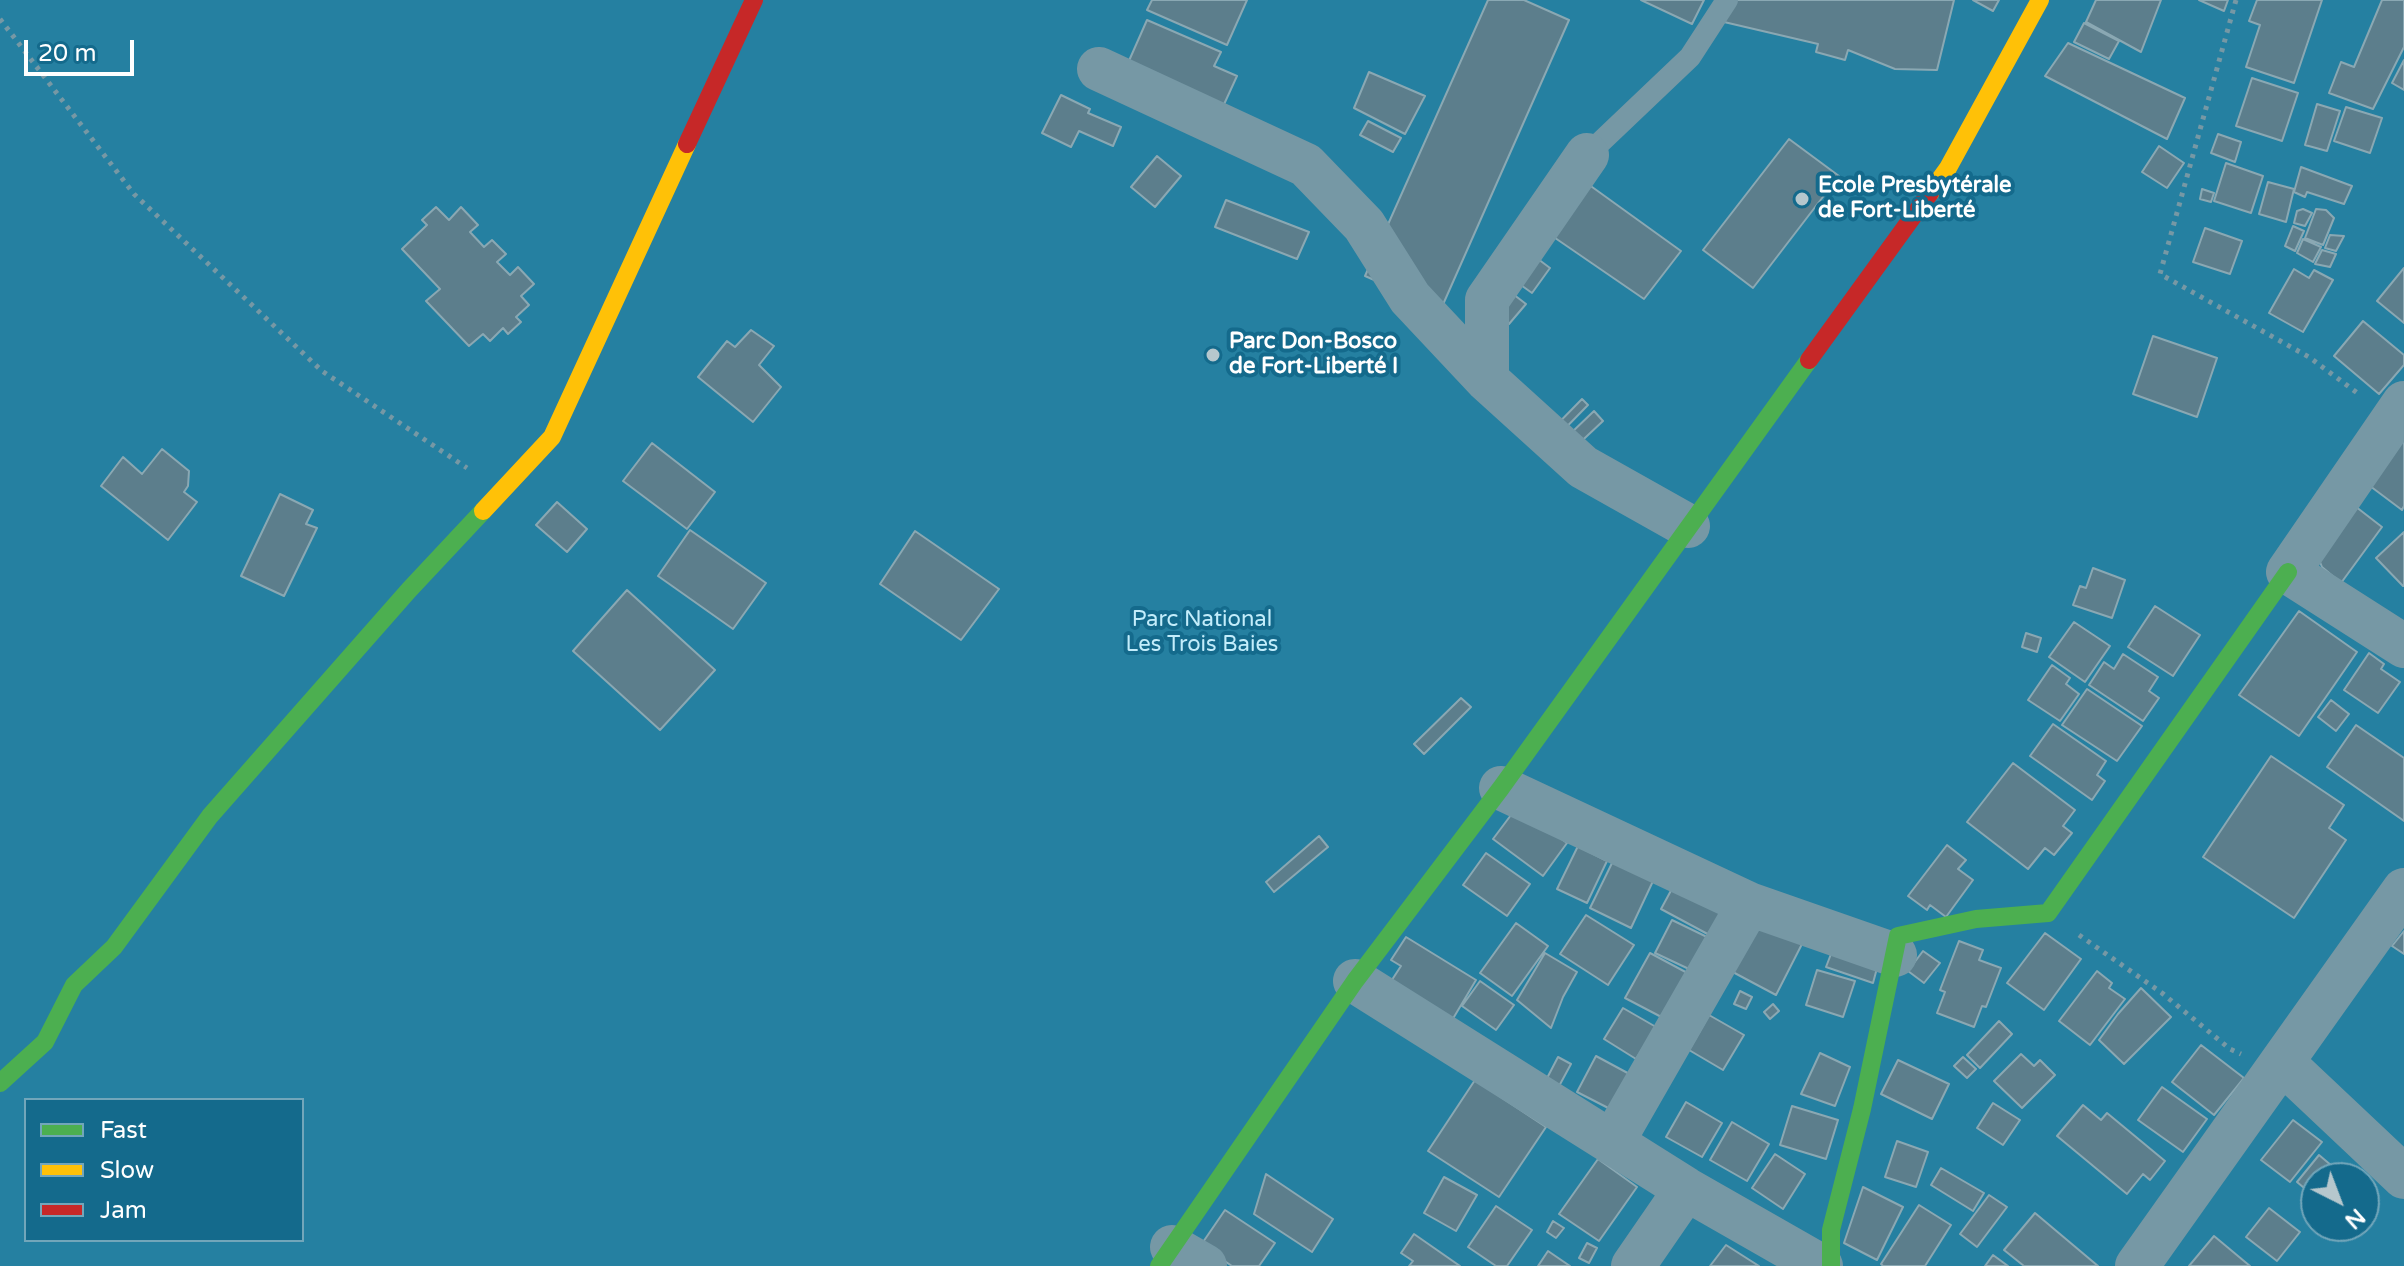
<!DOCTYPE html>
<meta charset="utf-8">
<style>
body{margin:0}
#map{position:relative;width:2404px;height:1266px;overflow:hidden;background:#2f5e71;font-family:"Varela Round",sans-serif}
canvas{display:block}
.legend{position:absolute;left:24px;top:1098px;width:280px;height:144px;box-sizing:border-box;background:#146a8c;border:2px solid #72a6ba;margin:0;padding:10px 14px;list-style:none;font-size:24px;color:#fff}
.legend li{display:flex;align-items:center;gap:16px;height:40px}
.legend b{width:40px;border:2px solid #72a6ba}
.north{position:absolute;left:2300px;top:1162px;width:80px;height:80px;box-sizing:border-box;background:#146a8c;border:2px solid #72a6ba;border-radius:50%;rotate:138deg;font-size:22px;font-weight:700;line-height:32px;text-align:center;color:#fff}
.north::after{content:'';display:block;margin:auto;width:28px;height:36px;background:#b6c7cd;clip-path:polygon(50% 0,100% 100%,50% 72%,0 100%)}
.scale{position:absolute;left:24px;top:40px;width:110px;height:36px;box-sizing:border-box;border:4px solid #fff;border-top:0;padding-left:10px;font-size:24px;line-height:28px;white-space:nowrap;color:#fff;-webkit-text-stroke:6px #146a8c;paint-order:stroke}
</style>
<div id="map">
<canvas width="2404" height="1266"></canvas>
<ul class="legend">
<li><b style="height:10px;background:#4caf50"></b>Fast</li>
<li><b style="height:10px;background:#ffc107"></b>Slow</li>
<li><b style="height:10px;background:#c62828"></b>Jam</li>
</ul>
<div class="north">N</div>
<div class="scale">20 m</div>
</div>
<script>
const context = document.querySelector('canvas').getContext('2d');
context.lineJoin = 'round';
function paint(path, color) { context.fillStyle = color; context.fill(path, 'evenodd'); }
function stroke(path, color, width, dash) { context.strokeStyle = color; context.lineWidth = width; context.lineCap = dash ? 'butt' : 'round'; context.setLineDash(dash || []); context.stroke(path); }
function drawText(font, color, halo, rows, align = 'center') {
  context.font = font + ' "Varela Round",sans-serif'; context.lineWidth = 8; context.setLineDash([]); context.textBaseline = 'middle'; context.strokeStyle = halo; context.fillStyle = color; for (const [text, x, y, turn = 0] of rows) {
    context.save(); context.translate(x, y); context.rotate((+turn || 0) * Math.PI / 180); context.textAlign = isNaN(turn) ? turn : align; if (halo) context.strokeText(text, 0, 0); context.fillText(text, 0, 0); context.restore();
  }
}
const green = new Path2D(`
 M0,0h2404v1266h-2404zM26,1100h276v140h-276zM2316,1178h48v48h-48z`);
const building = new Path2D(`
 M1152,0h95l-20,45 -80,-35z
 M1488,0h36l45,20 -128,289 -76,-33z
 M1641,0h63l-12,24z
 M1730,0h224l-17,70 -42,-1 -47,-19 -3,10 -29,-8 2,-8 -94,-22z
 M1973,0h26l-6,11z
 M2096,0h65l-20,52 -55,-30z
 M2199,0h29l-4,11z
 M2257,0h65l-28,83 -48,-16 14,-42 -11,-4z
 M2382,0h22v47l-31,62 -44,-16 12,-31 13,5z
 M1147,20l74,32 -7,14 23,10 -22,48 -87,-61z
 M2084,23l35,18 -10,18 -35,-17z
 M2068,43l117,55 -18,41 -122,-63z
 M2404,60v30l-12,-7z
 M1369,72l56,24 -20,38 -51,-26z
 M2252,78l46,15 -16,48 -46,-15z
 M1061,95l29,14 -2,4 33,14 -8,19 -34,-15 -8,16 -29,-14z
 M2317,104l23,7 -13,40 -22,-6z
 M2346,107l36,11 -12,35 -36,-12z
 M1368,121l33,17 -8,14 -33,-17z
 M2218,134l23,8 -6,20 -24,-9z
 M1789,139l50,37 -86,112 -50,-38z
 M2159,146l25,17 -17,25 -25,-16z
 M1157,156l24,20 -26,31 -24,-20z
 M2226,163l37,13 -12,37 -37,-12z
 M2301,167l51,19 -8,18 -37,-12 -2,5 -11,-5z
 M1581,179l100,72 -37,48 -102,-70z
 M2268,182l26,7 -8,33 -27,-8z
 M2202,189l12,4 -3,9 -11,-3z
 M1226,200l83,32 -12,27 -82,-32z
 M436,207l13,13 12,-13 17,18 -8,7 14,15 8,-7 14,14 -9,8 13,13 8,-8 16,17 -13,12 8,9 -13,12 5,5 -13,12 -5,-6 -13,13 -7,-7 -14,12 -43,-45 14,-12 -38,-40 25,-24 -5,-5z
 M2303,209l9,4 -7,13 -11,-3 3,-12z
 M2316,209l10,1 8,8 -11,27 -18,-7z
 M2293,226l11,5 -9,20 -10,-5z
 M2205,228l37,13 -12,33 -37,-12z
 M2330,235l14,1 -8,15 -11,-3z
 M2303,239l18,8 -8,15 -16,-9z
 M1518,244l32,24 -18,25 -32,-23z
 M2322,250l14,4 -6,13 -15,-3z
 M2404,268v55l-27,-22z
 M2294,269l15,9 5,-8 19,10 -30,52 -34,-19z
 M1496,281l30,23 -17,20 -29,-23z
 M2363,321l41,34v10l-25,29 -45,-38z
 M751,330l23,16 -15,19 22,22 -28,35 -55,-45 29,-36 8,6z
 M2153,336l64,22 -20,59 -64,-23z
 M1582,399l6,6 -47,48 -6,-6z
 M1594,411l9,10 -48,45 -9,-9z
 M2404,431v75l-2,4 -36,-27z
 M652,443l63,49 -28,37 -64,-48z
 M162,449l27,22 -1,15 -4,6 13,10 -29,38 -67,-54 22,-29 19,17z
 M280,494l33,16 -7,14 11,4 -33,68 -43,-20z
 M557,502l30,27 -20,23 -31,-27z
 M2351,503l31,24 -41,56 -19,-16 -4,-10z
 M690,530l76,53 -33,46 -75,-53z
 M915,531l84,58 -38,51 -81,-56z
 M2404,532v54h-1l-27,-28z
 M2093,568l32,12 -13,38 -39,-13 7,-19 6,2z
 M627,590l88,80 -55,60 -87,-79z
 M2155,606l45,29 -27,41 -45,-29z
 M2299,611l58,41 -58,84 -60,-41z
 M2074,622l36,24 -25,36 -36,-25z
 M2026,633l15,5 -4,14 -15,-5z
 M2369,653l15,11 -3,5 19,13 -22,31 -34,-23z
 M2123,654l35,23 -9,14 10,7 -16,23 -54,-36 15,-23 10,7z
 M2052,665l18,13 -4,6 13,10 -19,27 -32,-21z
 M2087,689l55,37 -25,35 -55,-36z
 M1461,698l10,9 -47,47 -10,-10z
 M2331,700l18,14 -13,17 -18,-14z
 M2053,724l53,37 -9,14 8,6 -13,19 -62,-44z
 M2356,725l48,33v63l-77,-54z
 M2271,756l73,49 -15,23 17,12 -52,78 -91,-61z
 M2013,763l62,47 -12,16 9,7 -18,22 -9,-7 -17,21 -61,-47z
 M1517,807l50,36 -24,33 -50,-37z
 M1319,836l9,11 -54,45 -8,-10z
 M1947,845l19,15 -8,9 15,11 -27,37 -16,-12 -3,5 -19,-14z
 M1578,846l29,15 -20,42 -30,-14z
 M1486,853l44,31 -23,32 -44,-31z
 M1614,859l40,20 -23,49 -41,-20z
 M1674,885l54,29 -13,24 -54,-29z
 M1586,915l48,30 -26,40 -48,-31z
 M1755,919l47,25 -26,51 -47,-25z
 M1672,920l35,17 -16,33 -36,-17z
 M1516,923l32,23 -36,50 -32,-23z
 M2404,931v23l-12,-8z
 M2045,933l36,26 -37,51 -37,-27z
 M1406,937l70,43 -28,47 -62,-38 15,-23 -10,-6z
 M1836,941l44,16 -7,26 -47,-16z
 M1959,941l24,9 -4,10 22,8 -15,39 -4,-1 -8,21 -37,-14 8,-21 -5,-2z
 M1923,951l17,12 -16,20 -16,-12z
 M1545,953l32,19 -14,25 -12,31 -34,-28z
 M1650,953l43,23 -24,45 -44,-23z
 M1817,970l38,11 -12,36 -37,-12z
 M2097,971l15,12 -3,5 16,11 -35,46 -31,-24z
 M1480,981l34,24 -18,25 -34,-24z
 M2141,988l30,29 -47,47 -25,-24 19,-26z
 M1740,991l12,6 -6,12 -12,-5z
 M1773,1004l6,7 -9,8 -6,-7z
 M1623,1008l33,19 -20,32 -32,-20z
 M1709,1015l35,20 -21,35 -34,-20z
 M1999,1021l13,13 -32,34 -13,-13z
 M2201,1045l43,33 -30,37 -42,-33z
 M1820,1053l30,14 -15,39 -34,-12z
 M2021,1054l13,12 6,-6 15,15 -33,33 -28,-27z
 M1596,1056l39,21 -19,35 -39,-20z
 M1558,1057l13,7 -13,24 -13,-6z
 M1963,1057l13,12 -9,9 -13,-12z
 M1898,1060l51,24 -17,35 -51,-25z
 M1475,1080l71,47 -47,70 -71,-46z
 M2162,1087l45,32 -24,33 -45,-32z
 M1686,1102l36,21 -20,34 -36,-20z
 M1993,1103l27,17 -17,25 -26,-17z
 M2083,1105l18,15 6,-7 58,48 -15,19 -7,-6 -16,20 -70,-58z
 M1792,1106l46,14 -12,39 -46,-14z
 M2293,1120l29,22 -32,40 -29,-22z
 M1732,1122l37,22 -22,37 -37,-21z
 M1897,1141l31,11 -12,35 -31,-10z
 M1775,1154l30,20 -22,35 -31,-21z
 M2319,1155l26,22 -29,1v20l-19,-16z
 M1598,1159l39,28 -38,54 -40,-27z
 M1941,1168l43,25 -11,18 -42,-26z
 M1266,1174l67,45 -21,33 -58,-38z
 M1444,1177l33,18 -21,36 -32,-18z
 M2365,1177l10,8 -7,9 -4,-4z
 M1863,1187l40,20 -26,53 -33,-17z
 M1989,1195l18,12 -30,40 -17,-13z
 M1919,1205l32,20 -26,41h-42l-2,-2z
 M1496,1206l36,24 -25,36h-11l-28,-19z
 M2269,1208l31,24 -23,29 -31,-24z
 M1225,1210l50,33 -16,23h-27l-31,-21z
 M2035,1213l63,53h-74l-20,-16z
 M1553,1221l11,7 -8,10 -9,-6z
 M1414,1234l46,32h-51l4,-5 -12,-8z
 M2214,1236l36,30h-61z
 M1587,1243l10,5 -8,15 -10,-5z
 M1726,1245l33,21h-49z
 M1548,1251l22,15h-32z
 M1993,1255l15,11h-23z`);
const path = new Path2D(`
 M2236,0l-76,274 149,83 51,38
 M0,19l134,175 188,177 145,97
 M2079,935l83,58 68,56 11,5`);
const lane = new Path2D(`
 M1587,155l103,-98 37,-57`);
const street = new Path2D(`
 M1099,69l207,96 58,60 46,73 77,82 96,87 105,59
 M1487,380v-80l100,-145
 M2404,403l-116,169 116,74
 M1501,788l248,116
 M1355,981l331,208 135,77
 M2282,1062l122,115
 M1612,1143l137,-239 146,51
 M1172,1247l33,19
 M1633,1266l53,-77
 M2137,1266l267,-376`);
const fast = new Path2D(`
 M0,1083l45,-41 29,-57 40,-38 96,-131 199,-226 74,-79
 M1159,1266l196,-285 146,-193 308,-428
 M1831,1266v-36l31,-121 36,-173 78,-17 72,-6 240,-341`);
const slow = new Path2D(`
 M1930,193l18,-25 92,-168
 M483,511l69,-74 135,-293`);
const jam = new Path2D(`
 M687,144l67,-144
 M1809,360l121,-167`);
const markers = [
 [1802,199,8,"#b6c7cd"],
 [1213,355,8,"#b6c7cd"]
];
const poiNames = [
 ["Ecole Presbytérale",1818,186],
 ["de Fort-Liberté",1818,211],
 ["Parc Don-Bosco",1229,342],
 ["de Fort-Liberté I",1229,367]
];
const parkNames = [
 ["Parc National",1202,620],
 ["Les Trois Baies",1202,645]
];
paint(green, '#2580a1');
paint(building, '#5c7e8c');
stroke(building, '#8aa8b3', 2);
stroke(path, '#7698a5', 5, [4, 6]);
stroke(lane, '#7698a5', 22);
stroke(street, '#7698a5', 44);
stroke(fast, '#4caf50', 18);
stroke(slow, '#ffc107', 18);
stroke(jam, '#c62828', 18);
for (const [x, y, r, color] of markers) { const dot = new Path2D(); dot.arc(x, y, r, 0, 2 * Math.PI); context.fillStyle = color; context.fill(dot); stroke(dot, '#146a8c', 3); }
drawText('bold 22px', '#fff', '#146a8c', poiNames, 'left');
drawText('22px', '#c3edfb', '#146a8c', parkNames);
</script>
